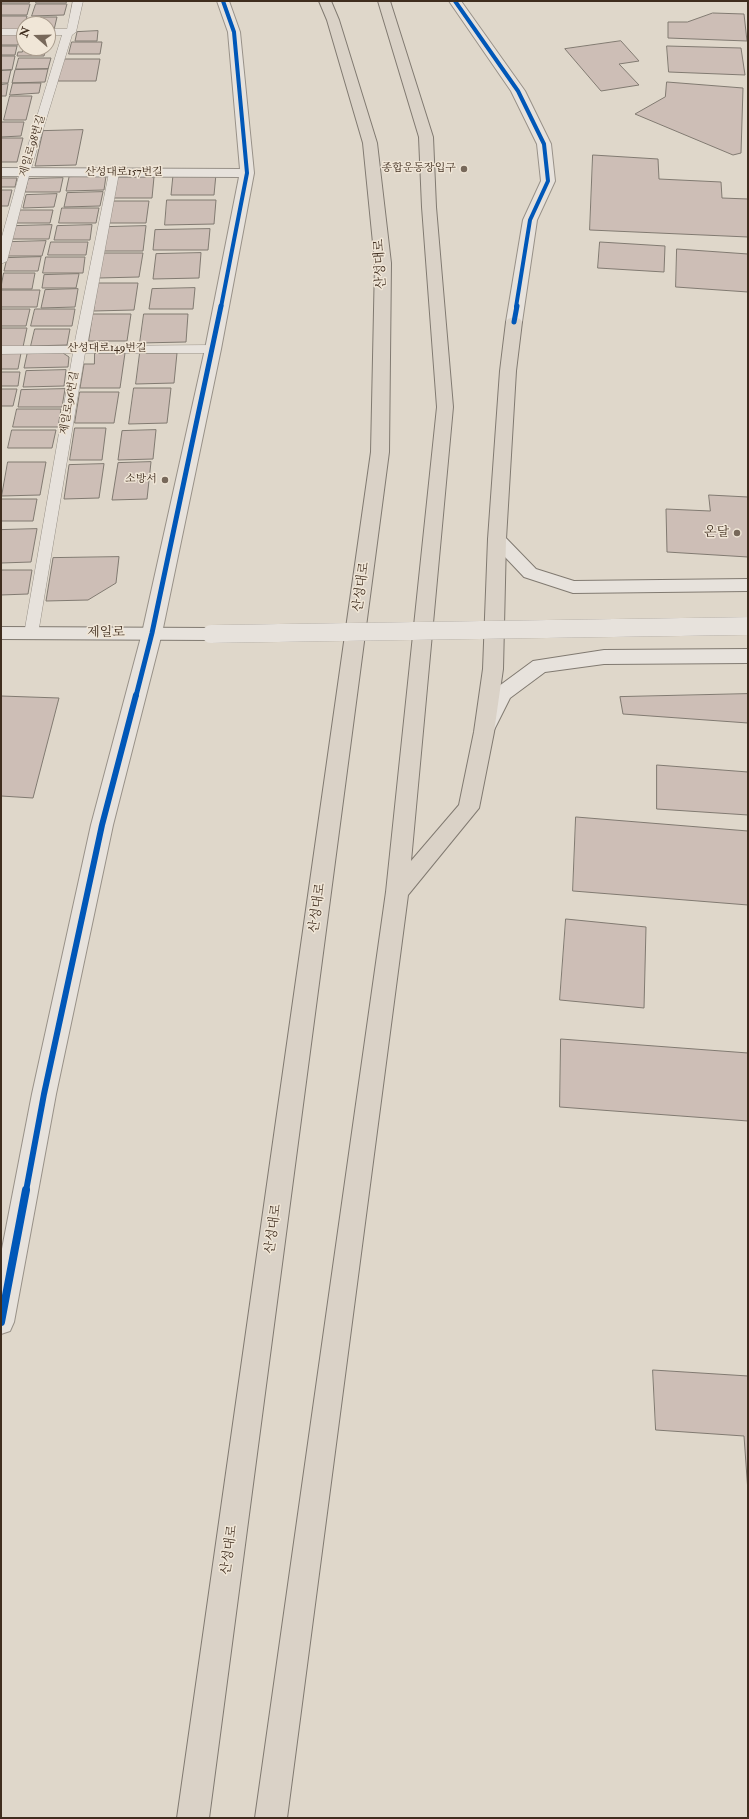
<!DOCTYPE html>
<meta charset="utf-8">
<style>
body{margin:0}
#map{position:relative;width:749px;height:1819px;overflow:hidden;background:#dfd7ca;font-family:"IM FELL Double Pica",serif}
canvas{display:block}
.frame{position:absolute;inset:0;border:2px solid #3f2d1e;pointer-events:none}
.north{position:absolute;left:16px;top:16px;width:40px;height:40px;box-sizing:border-box;background:#f0e6d7;border:1px solid #a99c8d;border-radius:50%;rotate:290deg;font-size:11px;font-weight:700;line-height:16px;text-align:center;color:#3f2d1e}
.north::after{content:'';display:block;margin:auto;width:14px;height:18px;background:#77685a;clip-path:polygon(50% 0,100% 100%,50% 72%,0 100%)}
</style>
<div id="map">
<canvas width="749" height="1819"></canvas>
<div class="frame"></div>
<div class="north">N</div>
</div>
<script>
const context = document.querySelector('canvas').getContext('2d');
context.lineJoin = 'round';
function paint(path, color) { context.fillStyle = color; context.fill(path, 'evenodd'); }
function stroke(path, color, width, dash) { context.strokeStyle = color; context.lineWidth = width; context.lineCap = dash ? 'butt' : 'round'; context.setLineDash(dash || []); context.stroke(path); }
function drawText(font, color, halo, rows, align = 'center') {
  context.font = font + ' "IM FELL Double Pica","Noto Serif KR",serif'; context.lineWidth = 3; context.setLineDash([]); context.textBaseline = 'middle'; context.strokeStyle = halo; context.fillStyle = color; for (const [text, x, y, turn = 0] of rows) {
    context.save(); context.translate(x, y); context.rotate((+turn || 0) * Math.PI / 180); context.textAlign = isNaN(turn) ? turn : align; if (halo) context.strokeText(text, 0, 0); context.fillText(text, 0, 0); context.restore();
  }
}
const building = new Path2D(`
 M1,1h29l-1,2h-28z
 M37,1h30l-1,2h-30z
 M1,4h29l-3,11h-26z
 M36,4h31l-3,11 -32,1z
 M713,13l31,1 3,27 -79,-3v-16h19z
 M1,16h26l-2,8h-1v6h-23z
 M32,17h25l-3,13h-6v-6h-18z
 M98,31l-1,10h-22l2,-9z
 M21,34l-3,11h-17v-10z
 M621,41l18,20 -20,3 20,21 -38,6 -36,-42z
 M72,42h30l-2,12h-31z
 M1,46h16l-2,9h-14z
 M23,46l1,2h22l-2,8h-27l1,-4h4z
 M667,46l74,2 4,27 -76,-3z
 M1,56h14l-3,14h-11z
 M19,58h32l-3,11h-32z
 M63,59h37l-4,22h-38z
 M48,69l-3,13 -33,1 3,-13z
 M11,70l-3,13h-7v-12z
 M667,82l76,6 -2,65 -8,2 -98,-41 30,-17z
 M13,83h28l-2,10 -29,2z
 M8,84l-2,12h-5v-11z
 M10,96h22l-6,24h-22z
 M1,122h23l-3,14 -20,1z
 M83,130l-7,35 -41,1 8,-35z
 M1,138h22l-6,24h-16z
 M593,155l65,4 1,20 62,3 1,16 26,1v38l-158,-7z
 M216,174l-2,21h-43l2,-20z
 M106,176l-2,14 -38,1 3,-14z
 M117,177h37l-2,21h-38z
 M1,178h16l-2,9h-14z
 M63,178l-3,14h-35l3,-13z
 M1,190h11l-4,16h-7z
 M103,192l-3,14 -36,1 3,-14z
 M57,194l-3,13 -31,1 3,-13z
 M167,200h49l-2,24 -49,1z
 M113,201h36l-3,22h-37z
 M62,208h37l-3,15h-37z
 M19,210h34l-3,13h-34z
 M52,225l-3,14h-38l3,-13z
 M92,225l-2,15h-36l3,-14z
 M146,226l-3,25h-40l4,-24z
 M210,229l-2,21h-55l2,-20z
 M46,241l-4,15h-34l3,-14z
 M51,242h37l-2,13h-38z
 M600,242l65,4 -1,26 -66,-4z
 M677,249l71,5v38l-72,-5z
 M103,253h40l-4,24 -40,1z
 M201,253l-2,25 -46,1 3,-25z
 M41,257l-3,14h-34l3,-13z
 M46,257h39l-2,16h-40z
 M4,273h31l-3,16h-31z
 M79,274l-3,14h-34l2,-13z
 M98,283h40l-4,27 -40,1z
 M195,288l-2,21h-44l3,-20z
 M78,289l-3,18 -34,1 4,-18z
 M1,290h39l-3,17h-36z
 M1,309h29l-4,17h-25z
 M35,309h40l-3,17h-41z
 M93,314h38l-4,27h-38z
 M144,314h44l-2,28 -46,1z
 M1,328h26l-4,19h-22z
 M35,329h35l-3,16 -36,1z
 M1,353h20l-3,16h-17z
 M63,353l6,4 -1,10 -44,1 3,-14z
 M95,353h30l-5,35h-40l4,-24h10z
 M140,353h37l-3,30 -38,1z
 M66,370l-2,16 -41,1 3,-16z
 M1,372h19l-2,14h-17z
 M134,388h37l-4,35 -38,1z
 M1,389h16l-4,17h-12z
 M65,389l-3,18h-44l3,-17z
 M80,392h39l-5,31h-39z
 M17,409h44l-3,18h-45z
 M75,428h31l-4,32h-32z
 M12,430h44l-4,18h-44z
 M156,430l-3,29 -35,1 4,-29z
 M8,462h38l-6,33 -38,1z
 M151,462l-4,37 -35,1 6,-37z
 M104,464l-5,34 -35,1 5,-34z
 M709,495l39,2v60l-81,-5 -1,-43 44,2z
 M1,499h36l-4,22h-32z
 M37,529l-6,33 -30,1v-33z
 M119,557l-3,26 -28,17 -42,1 7,-43z
 M1,570h31l-4,24 -27,1z
 M748,694v29l-125,-9 -3,-17z
 M1,696l58,2 -26,100 -32,-2z
 M657,765l91,7v43l-91,-6z
 M576,817l172,14v74l-175,-14z
 M566,919l80,8 -2,81 -84,-8z
 M561,1039l187,14v68l-188,-14z
 M653,1370l95,6v116l-4,-56 -88,-6z`);
const lane = new Path2D(`
 M73,1h10l-7,31 -4,3 -42,137 -23,89 -6,3v-24l19,-68 42,-137h-14v-6h19z
 M1,29h23v6h-23z
 M114,170l5,3 -32,173 126,-1 4,1 2,3 -2,3 -4,1h-128l-47,281 -2,3 -5,2 -5,-2 -2,-3 49,-281 -72,1v-8h73l35,-173z`);
const street = new Path2D(`
 M217,1h12l11,31 14,141 -33,176 -59,284 -49,192 -57,269 -42,228 -4,9 -9,3v-80l31,-160 59,-269 51,-192 63,-284 34,-172 -238,-1v-8l239,1 -12,-137z
 M449,1h12l64,90 26,53 4,37 -18,39 -15,102 -2,3 -6,2 -6,-2 -2,-3 17,-102 18,-39 -4,-37 -26,-53z`);
const secondary = new Path2D(`
 M497,533l6,2 33,34 38,12 174,-2v12l-175,2 -49,-16 -36,-38 3,-4z
 M1,627l210,1 7,1 3,5 -3,5 -7,1 -210,-1z
 M748,649v14l-144,1 -59,8 -35,26 -17,34 -7,2 -7,-2 -3,-5 19,-38 38,-28 71,-11z`);
const primary = new Path2D(`
 M319,1h12l8,19 38,123 14,120 -2,189 -180,1366h-32l194,-1366 4,-189 -12,-120 -36,-123z
 M378,1h12l43,136 3,70 17,200 -42,454 48,-56 15,-73 9,-63 5,-130 12,-168 6,-49 2,-3 6,-2 6,2 2,3 -6,49 -10,168 -3,130 -9,63 -15,76 -71,87 -121,923h-32l131,-926 51,-485 -15,-200 -3,-70z`);
const secondaryBridge = new Path2D(`
 M211,634l537,-8`);
const cyclewayFar3 = new Path2D(`
 M455,1l63,90 26,53 4,37 -18,39 -14,87
 M221,307l26,-134 -13,-141 -11,-31`);
const cyclewayFar2 = new Path2D(`
 M514,322l3,-16
 M136,696l16,-63 69,-327`);
const cyclewayFar1 = new Path2D(`
 M26,1191l18,-97 58,-269 34,-130`);
const cycleway = new Path2D(`
 M1,1322l25,-132`);
const markers = [
 [464,169,4,"#77685a"],
 [165,480,4,"#77685a"],
 [737,533,4,"#77685a"]
];
const farStreetnames = [
 ["제일로98번길",33,146,-73],
 ["산성대로157번길",124,173],
 ["산성대로149번길",107,349],
 ["제일로96번길",70,403,-80]
];
const farPoinames = [
 ["종합운동장입구",456,169],
 ["소방서",157,480]
];
const streetNames = [
 ["산성대로",381,264,-93],
 ["산성대로",362,587,-82],
 ["제일로",106,633],
 ["산성대로",318,908,-82],
 ["산성대로",274,1229,-82],
 ["산성대로",230,1550,-82]
];
const poiNames = [
 ["온달",729,533]
];
paint(building, '#cdbeb6');
stroke(building, '#817a71', 1);
stroke(lane, '#989188', 1);
stroke(street, '#989188', 2);
stroke(secondary, '#817a71', 2);
stroke(primary, '#817a71', 2);
paint(lane, '#e7e2dc');
paint(street, '#e7e2dc');
paint(secondary, '#e7e2dc');
paint(primary, '#dad2c7');
stroke(secondaryBridge, '#817a71', 18, []);
stroke(secondaryBridge, '#e7e2dc', 18);
stroke(cyclewayFar3, '#0057b8', 4);
stroke(cyclewayFar2, '#0057b8', 5);
stroke(cyclewayFar1, '#0057b8', 6);
stroke(cycleway, '#0057b8', 8);
for (const [x, y, r, color] of markers) { const dot = new Path2D(); dot.arc(x, y, r, 0, 2 * Math.PI); context.fillStyle = color; context.fill(dot); stroke(dot, '#f0e6d7', 1.5); }
drawText('11px', '#3f2d1e', '#f0e6d7', farStreetnames);
drawText('11px', '#3f2d1e', '#f0e6d7', farPoinames, 'right');
drawText('13px', '#3f2d1e', '#f0e6d7', streetNames);
drawText('13px', '#3f2d1e', '#f0e6d7', poiNames, 'right');
</script>
